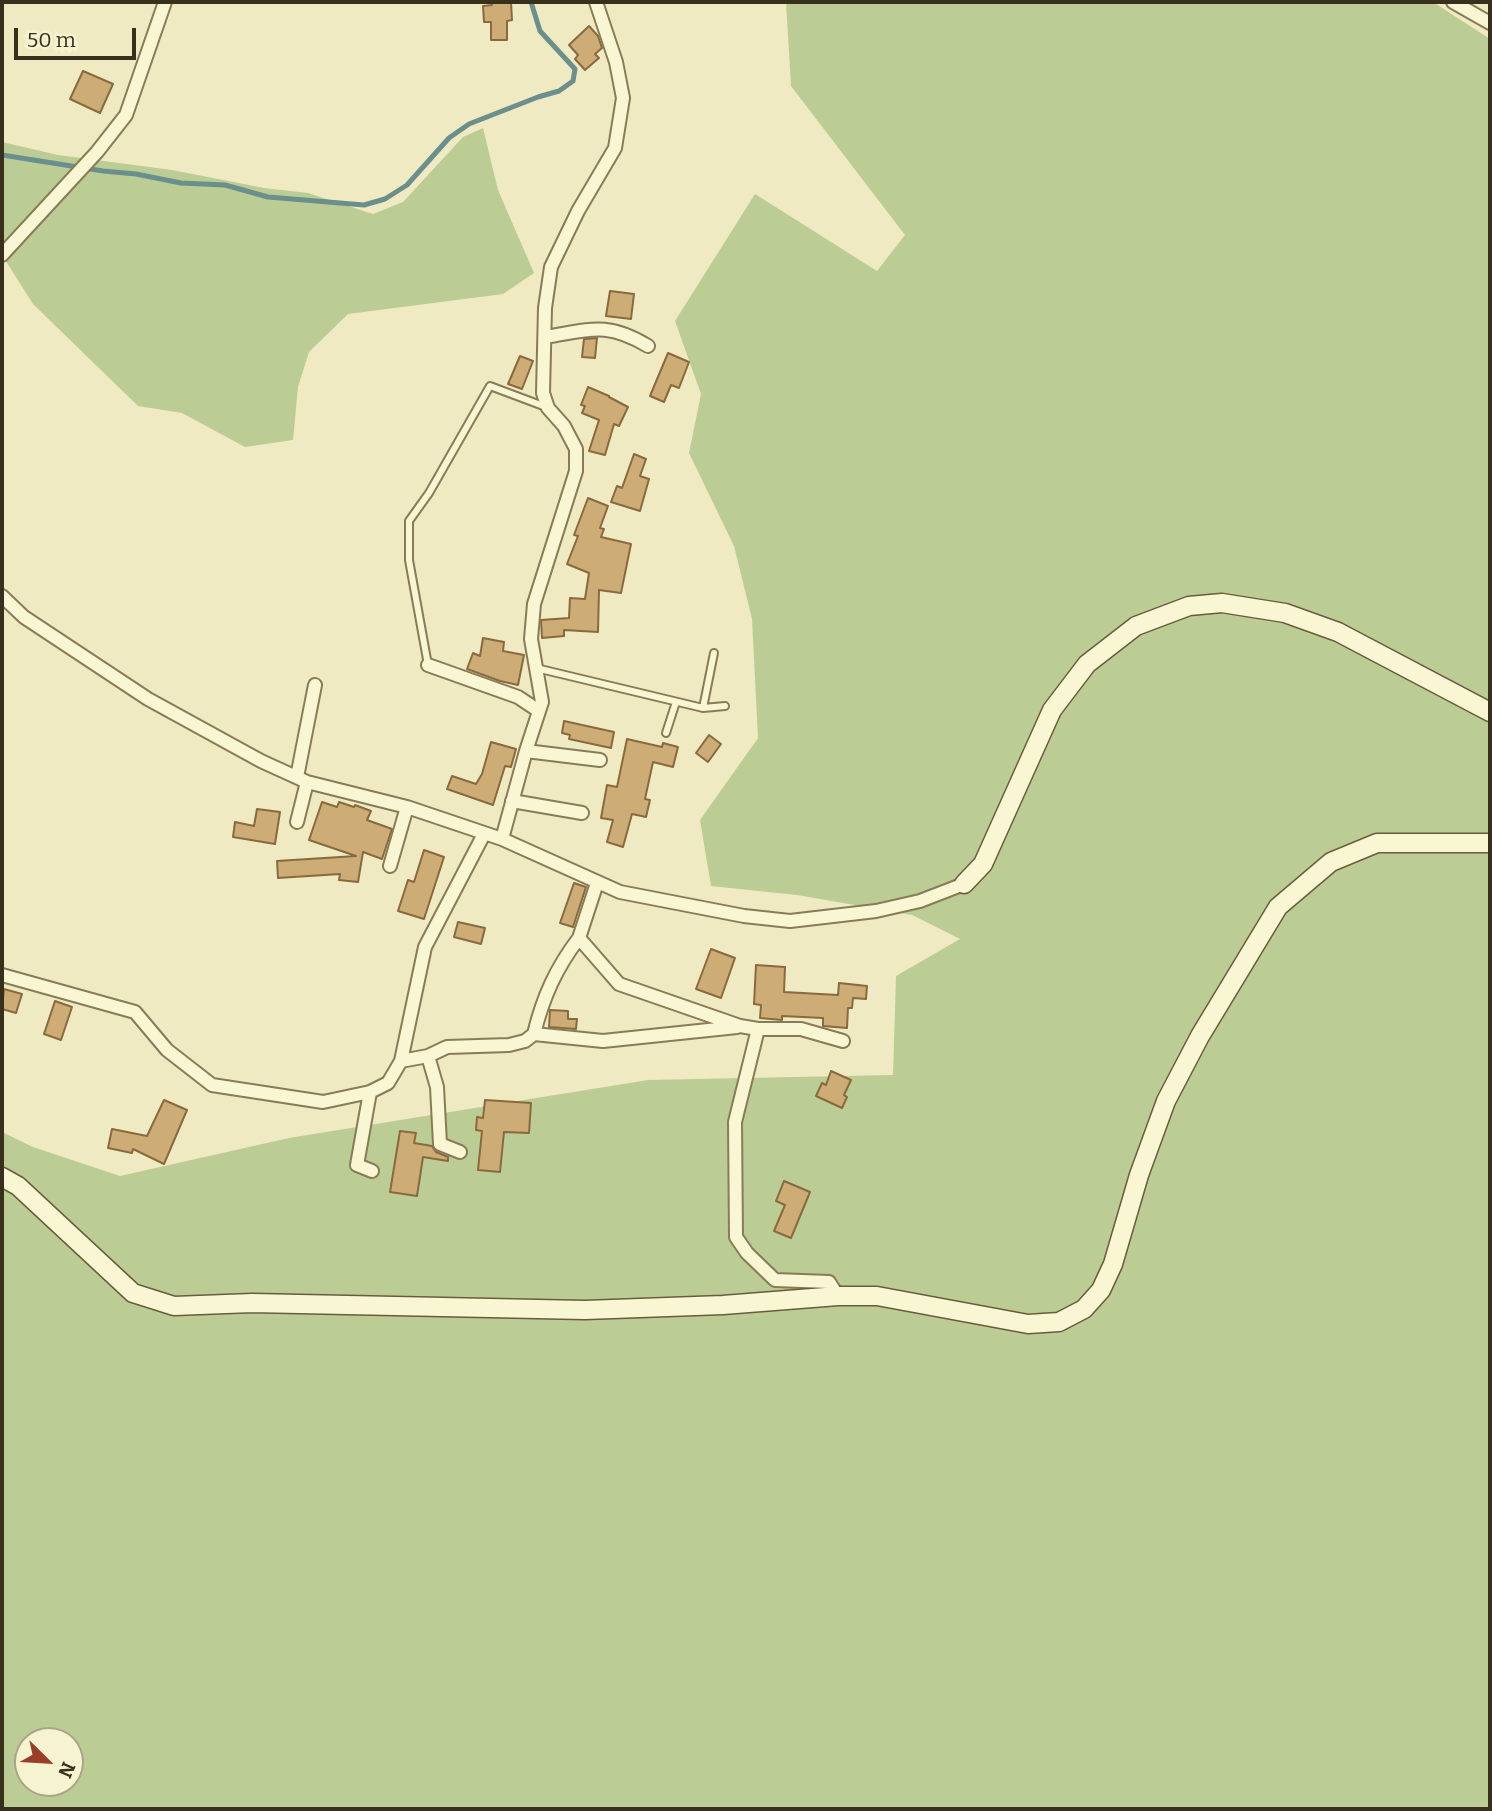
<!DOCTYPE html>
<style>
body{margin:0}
#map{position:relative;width:1492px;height:1811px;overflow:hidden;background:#efeac1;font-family:Bitter,serif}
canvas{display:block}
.frame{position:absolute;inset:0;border:4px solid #382f1d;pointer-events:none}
.north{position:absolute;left:14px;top:1727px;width:70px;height:70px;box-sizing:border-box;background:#f6f3d1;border:2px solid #aaa589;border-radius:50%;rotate:114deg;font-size:19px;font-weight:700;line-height:28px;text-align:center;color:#382f1d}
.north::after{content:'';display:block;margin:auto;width:24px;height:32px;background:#993e27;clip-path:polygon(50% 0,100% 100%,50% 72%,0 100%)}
.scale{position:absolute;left:14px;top:28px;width:122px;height:32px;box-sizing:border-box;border:4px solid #382f1d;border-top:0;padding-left:9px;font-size:21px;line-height:24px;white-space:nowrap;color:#382f1d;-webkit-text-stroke:5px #f6f3d1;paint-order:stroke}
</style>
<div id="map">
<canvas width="1492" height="1811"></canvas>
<div class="frame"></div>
<div class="north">N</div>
<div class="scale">50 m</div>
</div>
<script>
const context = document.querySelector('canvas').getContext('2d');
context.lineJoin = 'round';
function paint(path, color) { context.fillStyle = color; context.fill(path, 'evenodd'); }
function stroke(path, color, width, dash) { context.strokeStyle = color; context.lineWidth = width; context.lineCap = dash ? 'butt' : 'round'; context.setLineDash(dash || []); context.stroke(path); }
const green = new Path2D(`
 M786,2h647l57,37v1770h-1488v-677l31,15 87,29 169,-38 359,-58 245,-5 3,-99 64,-37 -48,-24 -115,-20 -86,-9 -11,-66 58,-82 -6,-119 -18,-73 -45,-93 12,-59 -26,-73 80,-127 122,77 28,-36 -114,-149zM28,1741h42v42h-42z
 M483,128l15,62 36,83 -31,21 -155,20 -39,38 -11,35 -5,53 -48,7 -63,-34 -44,-7 -105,-102 -31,-49v-113l56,13 114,15 92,18 44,5 65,21 30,-12 60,-65z`);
const stream = new Path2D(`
 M2,155l101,16 33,3 45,9 44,2 43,12 96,8 21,-6 22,-14 42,-47 20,-14 69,-27 21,-6 14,-10 2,-12 -35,-38 -9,-29`);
const building = new Path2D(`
 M491,2h20l1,18 -5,1v19h-16v-18h-7l-1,-16 9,-1z
 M589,26l9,10 4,12 -7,6 4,4 -14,12 -10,-11 3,-4 -9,-10z
 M83,71l30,13 -13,29 -30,-14z
 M610,291l24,3 -3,25 -25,-3z
 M597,338l-2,20 -13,-1 2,-18z
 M668,353l21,9 -10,26 -8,-3 -7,17 -14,-6z
 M520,356l13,5 -11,28 -14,-5z
 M588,387l21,9v1l19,10 -9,19 -5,-2 -9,31 -16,-4 10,-31 -17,-7 3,-7 -4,-1z
 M634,454l12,5 -6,17 9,3 -9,32 -29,-9 6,-16 5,2z
 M588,498l20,8 -8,22 4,1 -3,8 30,7 -10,49 -22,-3 -1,42 -34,-2v6l-22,2 -1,-18 28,-2 1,-20 15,1 4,-26 -22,-9 11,-28 -4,-1z
 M483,638l21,4 -1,9 21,4 -6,30 -18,-4 -33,-12 6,-16 7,3z
 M564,721l50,11 -3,16 -42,-9 1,-4 -8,-2z
 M709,735l12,9 -13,18 -12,-9z
 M627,739l35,8 1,-4 15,4 -5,20 -20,-5 -8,37 5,1 -4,17 -14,-3 -9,33 -16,-5 6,-22 -12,-2 6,-33 10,2z
 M491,742l25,7 -5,18 -6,-1 -12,39 -46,-16 5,-13 24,8 6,-10z
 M322,802l15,5 2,-5 15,5 1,-2 16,6 -4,9 25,9 -10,30 -19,-7 -5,30 -19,-2 1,-6 -62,4 -1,-17 79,-5 -47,-16z
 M257,809l23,3 -5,32 -42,-7 2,-15 19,4z
 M424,850l20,7 -20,62 -26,-8 10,-31 6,2z
 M574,883l12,4 -13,40 -13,-4z
 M458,922l27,6 -4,16 -27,-7z
 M711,949l24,9 -14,40 -25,-9z
 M756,965l29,2 -1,25 54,3 1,-12 28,3 -1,13 -13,-1 -1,10h-4l-1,20 -24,-2v-8l-41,-2v4l-22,-2 1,-13 -7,-1z
 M4,989l18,5 -6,19 -14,-4z
 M55,1001l17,6 -11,33 -17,-6z
 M550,1010l18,1v8h9l-1,10 -27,-2z
 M831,1071l20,9 -7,15 3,2 -5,11 -26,-12 6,-13 4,2z
 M164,1100l23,10 -23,54 -31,-15 -1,4 -24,-5 4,-19 35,7z
 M485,1100l46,3 -2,30 -25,-1 -4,40 -22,-2 4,-39 -6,-1 1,-13 6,1z
 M400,1131l16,2 -2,10 18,3 4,6 12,5v4l-25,-4 -6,39 -27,-4z
 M784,1181l26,11 -19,46 -17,-7 11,-26 -9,-4z`);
const lane = new Path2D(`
 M428,665l-19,-105v-39l20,-28 61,-107 56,21
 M536,668l167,40 22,-2
 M703,708l11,-55
 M666,733l10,-31`);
const street = new Path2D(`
 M1453,2l37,21
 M2,255l95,-103 29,-37 39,-113
 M545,337c45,-7 61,-16 103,9
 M2,596l22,21 124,82 113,62 46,21 100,25 95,32 118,53 124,24 46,5 86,-10 44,-10 44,-17
 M428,665l90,32 21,14
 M526,751l74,9
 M297,777l18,-92
 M512,801l70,12
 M297,822l10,-40
 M502,839l24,-88 16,-49 -11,-63 3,-35 42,-133v-22l-12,-23 -16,-18 -5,-15 2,-85 6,-41 27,-56 37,-63 8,-50 -7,-36 -20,-60
 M390,866l17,-59
 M597,883l-18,55 40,46 121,42 18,3h43l42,12
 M2,975l133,37 32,38 45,35 111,17 47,-10 18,-9 13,-22 24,-114 59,-113
 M758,1029l-23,93 1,115 11,16 28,27 54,2 9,14
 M534,1034c9,-37 22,-66 45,-96
 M428,1056l9,31 3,57 20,8
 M401,1061l27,-5 19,-9 62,-2 16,-4 9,-7 69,7 134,-14
 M370,1092l-13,73 15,6`);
const secondary = new Path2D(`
 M964,884l19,-20 69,-154 35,-46 49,-38 53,-20 33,-3 63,10 53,19 152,80
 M2,1177l16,9 115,107 41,13 78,-3 333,7 138,-5 115,-9h39l151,28 31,-2 25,-13 17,-19 12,-26 26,-89 27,-74 34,-65 78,-129 53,-45 46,-19h113`);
paint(green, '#bbcd95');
stroke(stream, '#6b8f8d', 5);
paint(building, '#ceac76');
stroke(building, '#886a3e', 2);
stroke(lane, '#887c58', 10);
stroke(street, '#887c58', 16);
stroke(secondary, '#6a5c3b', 21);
stroke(lane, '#f9f6d4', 6);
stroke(street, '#f9f6d4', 12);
stroke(secondary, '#f9f6d4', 18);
</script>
